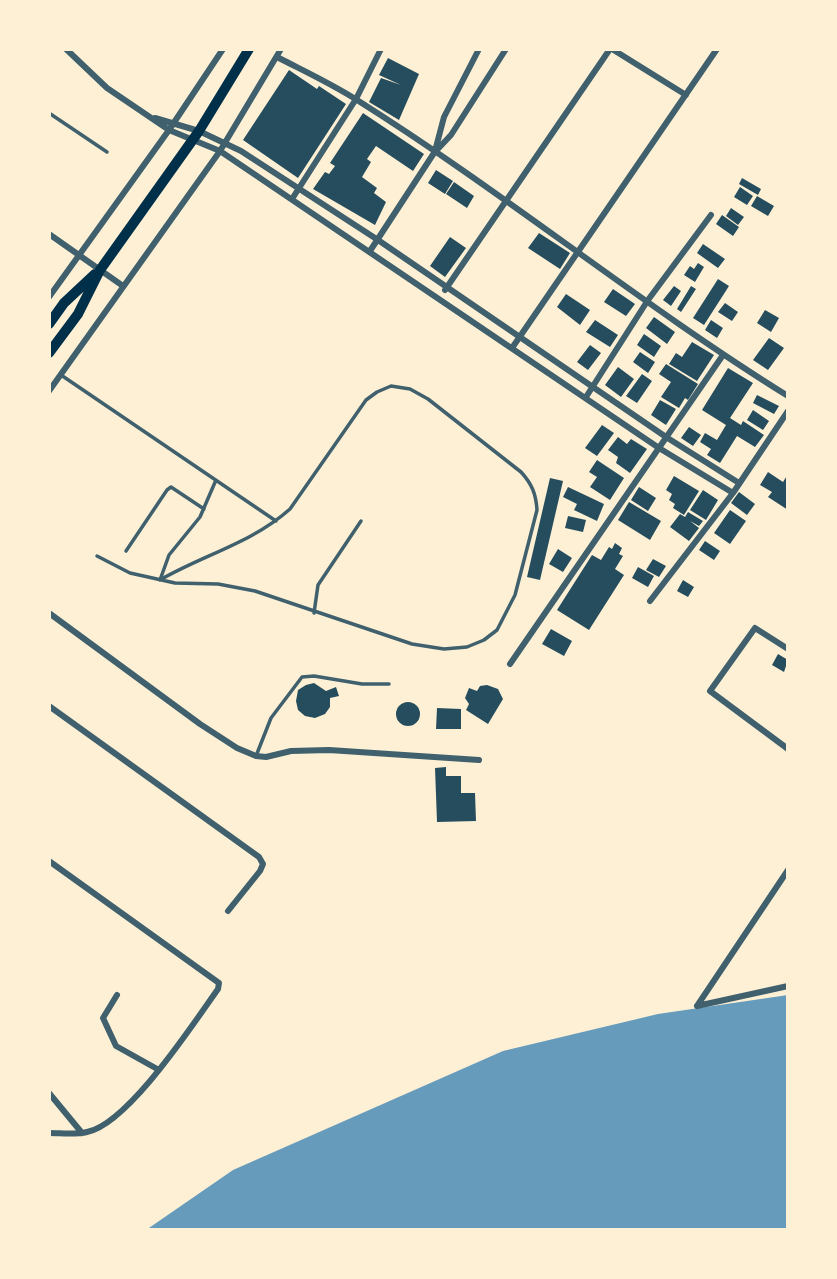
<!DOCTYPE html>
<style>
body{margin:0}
#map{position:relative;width:837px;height:1279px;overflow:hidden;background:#fdf0d5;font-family:Montserrat,sans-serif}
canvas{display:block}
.frame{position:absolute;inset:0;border:51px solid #fdf0d5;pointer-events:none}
</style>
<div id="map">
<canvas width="837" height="1279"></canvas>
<div class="frame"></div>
</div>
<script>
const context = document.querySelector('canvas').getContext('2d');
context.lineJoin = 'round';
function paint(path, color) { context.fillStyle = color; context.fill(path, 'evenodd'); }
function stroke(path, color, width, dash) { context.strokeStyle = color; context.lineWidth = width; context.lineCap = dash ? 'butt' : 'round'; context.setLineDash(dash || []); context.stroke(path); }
const water = new Path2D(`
 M788,995v235h-642l87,-60 270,-119 155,-37z`);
const building = new Path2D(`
 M388,58l31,16 -20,46 -30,-18 12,-24 20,7 -22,-10z
 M289,70l28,19 2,-3 27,18 -48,74 -55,-38z
 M363,113l61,41 -11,17 -37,-25 -9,13 4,3 -9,15 15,11 -3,5 12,9 -11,23 -62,-36 12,-17 4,2 6,-8 -5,-3z
 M436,170l17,11 -8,13 -17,-11z
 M742,178l19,11 -3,6 -19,-11z
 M454,182l20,14 -7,12 -21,-14z
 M740,187l13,9 -6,9 -13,-8z
 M757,196l17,10 -6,10 -17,-10z
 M731,208l13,9 -6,8 -12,-9z
 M722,215l17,12 -6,9 -17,-12z
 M539,233l31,20 -10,16 -32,-21z
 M450,237l16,11 -21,29 -15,-11z
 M703,244l22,15 -7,9 -21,-15z
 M698,263l6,4 -9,15 -11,-7 6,-9 4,3z
 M718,279l11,7 -25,39 -11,-7z
 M674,286l7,5 -10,15 -8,-6z
 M691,286l5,3 -15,23 -4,-3z
 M613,289l22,15 -9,12 -22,-14z
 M566,294l24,16 -10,15 -23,-18z
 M725,303l13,9 -6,9 -14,-9z
 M765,310l14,8 -8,14 -14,-9z
 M654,317l21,15 -8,12 -21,-16z
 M595,320l23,15 -8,12 -24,-15z
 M711,320l12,8 -6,10 -12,-8z
 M644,334l17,12 -7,11 -17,-12z
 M769,338l15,10 -16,22 -15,-10z
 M692,342l22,13 -17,26 -28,-17 7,-11 6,4z
 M590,345l11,8 -13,17 -11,-8z
 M640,352l15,10 -7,11 -15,-11z
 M666,364l32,20 -10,16 -3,-2 -6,10 -18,-11 10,-15 -12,-8z
 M618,367l16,12 -13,18 -16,-12z
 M728,368l25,15 -23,35 11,7 2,-4 21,14 -9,12 -18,-11 -17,27 -13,-8 4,-6 -11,-7 5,-9 12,7 9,-15 -24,-15z
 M642,374l10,7 -15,22 -11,-7z
 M757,395l22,11 -5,8 -21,-11z
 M660,400l16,9 -10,16 -15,-10z
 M753,410l16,11 -6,9 -16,-10z
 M602,425l12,8 -17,23 -12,-8z
 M689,427l12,8 -8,11 -12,-8z
 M618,437l9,7 4,-5 16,10 -17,24 -14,-10 2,-6 -10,-7z
 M597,460l27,18 -14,22 -20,-13 7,-10 -8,-5z
 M768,472l15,10 5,-8v36l-20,-13 4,-5 -12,-7z
 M674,476l25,15 -15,24 -11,-7 2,-4 -6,-4 3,-6 -6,-4z
 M550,478l13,3 -23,99 -13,-3z
 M568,487l36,17 -7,17 -23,-11 3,-6 -14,-7z
 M639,487l17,11 -8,13 -17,-11z
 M703,490l15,10 -12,20 -16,-10z
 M739,492l16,12 -8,11 -16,-12z
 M629,502l32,19 -11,19 -32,-20z
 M730,510l16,11 -16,23 -16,-11z
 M688,512l15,9 -4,5 -9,-5 9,7 -10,13 -19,-14 10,-13 5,3z
 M568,516l18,4 -3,12 -18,-4z
 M705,541l15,10 -6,9 -15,-10z
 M615,543l7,5 -3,6 4,2 -8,13 9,6 -35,55 -32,-20 35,-55 9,5 8,-13 3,2z
 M558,549l14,9 -9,14 -14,-8z
 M653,559l13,7 -7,11 -13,-7z
 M638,567l16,9 -6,11 -16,-9z
 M683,580l11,7 -6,10 -11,-6z
 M551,629l21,12 -8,15 -22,-12z
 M778,654l10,6 -4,12 -12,-7z
 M314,683l12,8 10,-4 3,9 -9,2v9l-5,7 -10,4 -10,-2 -7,-6 -2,-9 2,-11 8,-5z
 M487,685l11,4 5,10 -15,25 -22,-14 3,-6 -4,-6 4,-10 8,3 3,-5z
 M396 714a12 12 0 1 1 24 0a12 12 0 1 1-24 0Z
 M437,708l24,1v20h-25z
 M446,767v9h15v17h14l1,28 -39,1 -2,-54z`);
const service = new Path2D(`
 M49,113l58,39
 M61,375l215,146
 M126,551l41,-61 4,-3 33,22
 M97,556l33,17 45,10 43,1 37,7 157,53 32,5 23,-2 17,-7 13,-10 18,-35 22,-85c-1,-16 -5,-26 -16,-38l-93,-73 -18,-10 -19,-3 -14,6 -11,8 -76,109c-38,34 -87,46 -130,71
 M160,580l9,-25 31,-38 16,-37
 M314,613l4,-28 43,-64
 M256,756l15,-38 31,-41 12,-1 48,8h27`);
const minor = new Path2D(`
 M66,49l41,39 62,42 51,21 439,297 74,45
 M612,49l74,46
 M277,57c27,14 55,27 80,43 148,93 283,204 431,296
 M155,118l44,13 42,20 137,89 288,197 73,46
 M435,151l9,-34 35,-68
 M292,199l64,-100 25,-50
 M49,234l74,52
 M370,251l64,-98 17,-18 55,-86
 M445,290l165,-241
 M49,297l120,-167 54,-81
 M512,348l205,-299
 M49,391l171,-240 61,-102
 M586,397l62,-97 63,-85
 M650,601l83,-108 55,-82
 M49,613l151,111 37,24 19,8 10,1 25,-6 38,-1 150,10
 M788,649l-33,-21 -45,63 78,58
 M510,664l213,-309
 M49,706l210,151 4,7 -3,7 -32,40
 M49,861l170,122 -1,6c-25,35 -90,135 -131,143 -12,3 -26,1 -38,1
 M117,995l-14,23 13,28 43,24
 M697,1006l91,-136
 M697,1006l91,-20
 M49,1093l33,40`);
const trunk = new Path2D(`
 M49,324l15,-21 31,-29
 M49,353l29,-39 22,-44 99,-139 50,-82`);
paint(water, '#669bbc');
paint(building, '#264d5e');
stroke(service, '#3f606c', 3.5);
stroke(minor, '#3f606c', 6);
stroke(trunk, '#003049', 10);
</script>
